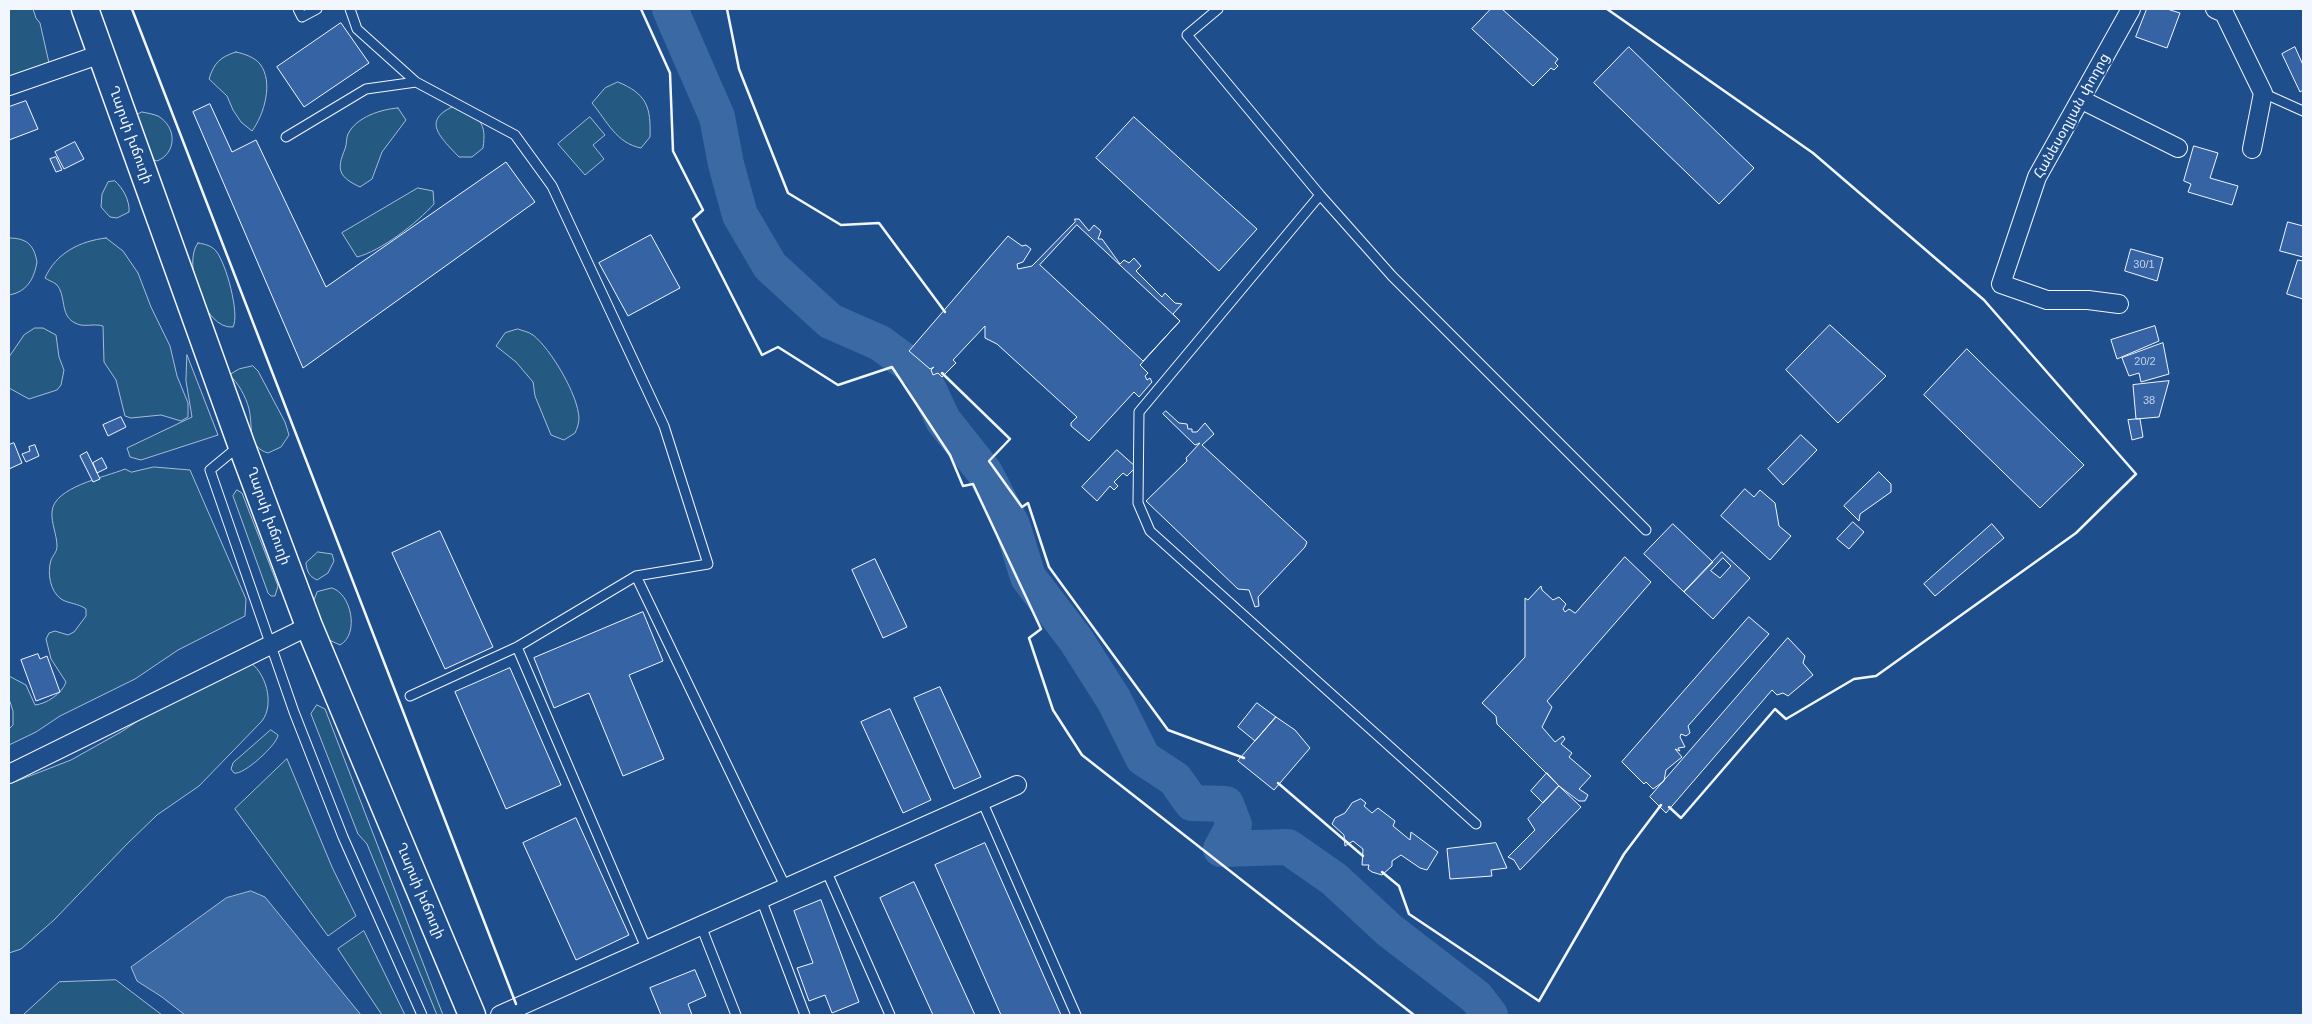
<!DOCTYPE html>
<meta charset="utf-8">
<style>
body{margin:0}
#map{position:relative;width:2312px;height:1024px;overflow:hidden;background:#1f4e8c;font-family:Arial,sans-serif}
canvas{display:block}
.frame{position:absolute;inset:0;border:10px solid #f2f6ff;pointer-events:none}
</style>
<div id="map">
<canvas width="2312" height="1024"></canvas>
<div class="frame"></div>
</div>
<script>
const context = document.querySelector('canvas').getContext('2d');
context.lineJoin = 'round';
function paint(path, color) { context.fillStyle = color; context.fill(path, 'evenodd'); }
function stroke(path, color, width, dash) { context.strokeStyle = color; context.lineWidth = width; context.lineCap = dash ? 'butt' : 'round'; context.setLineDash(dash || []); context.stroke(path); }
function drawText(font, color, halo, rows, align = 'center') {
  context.font = font + ' Arial,"Noto Sans Armenian",sans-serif'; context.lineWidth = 4; context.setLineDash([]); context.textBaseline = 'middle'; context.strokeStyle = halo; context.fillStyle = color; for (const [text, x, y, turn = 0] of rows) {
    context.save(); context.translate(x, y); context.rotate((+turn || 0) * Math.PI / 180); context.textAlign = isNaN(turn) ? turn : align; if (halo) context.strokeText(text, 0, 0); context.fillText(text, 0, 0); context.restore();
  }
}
const green = new Path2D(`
 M9,9h24l3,9 4,5 9,40 -40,16z
 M236,52c9,2 18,5 24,12 14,18 4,51 -8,67l-11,-9 -8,-12 -6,-14 -18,-17c5,-16 11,-22 27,-27z
 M618,82c29,12 33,25 32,55l-9,11c-25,-5 -34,-27 -49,-45l13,-15z
 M459,104c20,15 28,18 24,44l-11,9h-13c-21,-22 -39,-38 0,-53z
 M398,108l8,12 -24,32 -10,27 -12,8c-21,-10 -24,-17 -15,-38 2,-5 1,-11 3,-15 8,-17 34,-25 50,-26z
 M142,112c5,1 11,2 16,4 19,11 19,37 -1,45l-12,-4 -10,-41z
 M590,117l15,18 -12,10 11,14 -19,16 -27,-31z
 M115,181c8,7 15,20 14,31l-12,6 -7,-1 -9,-10 1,-13 6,-12z
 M418,188l15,3 1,13c-17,19 -53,47 -77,53l-15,-24z
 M9,238c18,0 25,7 28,24 -3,17 -10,30 -28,33z
 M106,238l17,13 15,22 13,34 19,39 7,30 11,27v14l-7,4 -20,-6 -30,3 -6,-2 -9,-36 -12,-18 -1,-36c-10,-3 -19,2 -28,-3 -16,-8 -8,-28 -19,-39 -3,-2 -8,-4 -11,-6 11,-25 35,-37 61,-40z
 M198,243c7,1 14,3 18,8 10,12 24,63 17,76 -29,3 -51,-65 -35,-84z
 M35,328h8l13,7 3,22 5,13 -3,15 -4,5 -28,9 -20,-11v-31l15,-22z
 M518,329c5,2 11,3 15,6 18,14 45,60 46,83 0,5 -2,11 -4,15l-11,7 -13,-5 -16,-39 -2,-14 -17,-20 -20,-16 9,-13z
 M187,355l31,80 -77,25 -11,-3 -3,-9 65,-31 -6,-36z
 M253,366l5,5 27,51 4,13 -8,12 -13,6c-21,-6 -15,-27 -19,-44 -3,-12 -11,-27 -20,-34l10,-6z
 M154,467l36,3 56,129 -1,17 -67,34 -43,29 -75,37 -24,16 -27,13v-16l4,-4v-14l-4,-12v-23l17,9 9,20c11,-1 27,-11 31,-23l-15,-23 -5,-20 3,-6 6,-2 13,4 6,-3 12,-16v-7c-8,-6 -17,-5 -25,-10 -11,-8 -14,-26 -10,-39 2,-5 6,-8 6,-14 0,-11 -6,-23 -5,-34 1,-25 54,-35 73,-43l6,3z
 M237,490l5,3 36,93 -3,10h-4l-3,-3 -35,-97z
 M318,552l14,2 2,7 -6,12 -11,7c-8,-4 -10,-8 -11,-17z
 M332,588c19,5 28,46 8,57l-13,-6 -17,-28 7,-19z
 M248,661c18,10 27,43 14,60l-63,65 -42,29 -30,29 -73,76 -33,29 -12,4v-169l62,-24 50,-28 38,-25z
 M317,705l8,4 118,306h-6l-70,-171 -9,-10 -47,-120z
 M271,730l7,5c0,9 -35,41 -44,38l-3,-4 2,-6z
 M287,759l45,108 24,49 -28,20 -93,-127z
 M364,931l41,84h-23l-44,-66z
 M116,980l46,35h-139l36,-33z`);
const water = new Path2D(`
 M251,891l14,6 96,118h-176l-23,-18 -25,-16 -6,-14 95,-69z`);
const river = new Path2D(`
 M670,9l47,108 9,47 14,51 30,51 60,55 50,22 41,30 22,47 42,53 27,52 16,52 48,63 38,60 29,58 32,21 17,24 34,1 8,21 -13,24 67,-2 46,32 55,51 87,67 14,18`);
const building = new Path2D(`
 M1491,9h11l56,50 -3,4 3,3 -4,4 -3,-2 -18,18 -61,-57z
 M2147,9h20l13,4 -13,35 -31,-11z
 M341,23l28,40 -65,44 -27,-40z
 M1629,47l125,121 -35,36 -125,-121z
 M2295,47l8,18v25l-3,2 -18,-38z
 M26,101l12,28 -29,11v-33z
 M210,104l22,48 24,-12 70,147 180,-125 29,40 -232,166 -110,-256z
 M1134,117l123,112 -38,42 -123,-113z
 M75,142l9,17 -20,10 -9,-17z
 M2194,146l24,7 -8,25 28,8 -6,19 -44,-13 3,-8 -7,-3z
 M56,157l6,13 -6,2 -6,-13z
 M1075,219h4l10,12 5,-6 7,6 -3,8h4l18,25 4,-4 5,3 5,-5 7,8 -5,5 26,26 3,-4 10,10 7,1 -9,10 7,7 -40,44 8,8 -3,3 2,4 3,-2 2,4 -13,15 -5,-5 -45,49 -18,-15v-3l6,-6 -80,-73 -12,-6v-12l-32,34 3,3 -14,14 -4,-4 -5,2 -2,-5 3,-3 -4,2 -21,-18 99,-115 14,10 4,-1 5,4 -8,13 -6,2 1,5 14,-3 43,-44z
 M2288,222l15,4v31l-23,-6z
 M1077,225l103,96 -37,40 -103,-96z
 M651,235l29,53 -52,28 -29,-53z
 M2131,249l32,9 -6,23 -32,-10z
 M2298,260l5,1v38l-16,-5z
 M1830,325l56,51 -48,47 -52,-53z
 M2155,326l4,15 -42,18 -6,-19z
 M2163,343l6,31 -28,8 -2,-9 -10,3 -7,-18z
 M1967,349l117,116 -44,43 -116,-113z
 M2169,381l-10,36 -23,2 -3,-34z
 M1166,411l13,12 8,1 1,5h4v3h5l8,-9 9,11 -12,11 105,97 -2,5 -47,50 1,9 -4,1 -6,-17 -11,-1 -92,-88 41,-40 -1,-3 14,-15 -5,2 -32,-31z
 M121,417l5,10 -18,9 -5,-11z
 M2140,419l3,18 -11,3 -4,-20z
 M1801,435l16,15 -34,35 -15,-16z
 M14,443l8,20 -13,6v-24z
 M35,445l4,11 -13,6 -4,-8 8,-3 -1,-4z
 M1117,450l19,17 -9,9 -4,-3 -9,9 4,4 -4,4 -4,-4 -13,15 -15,-14z
 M87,452l13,27 -7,3 -13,-26z
 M102,458l5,10 -10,5 -4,-10z
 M1879,472l12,12v8l-31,22 -1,7 -15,-15z
 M1745,489l9,8 6,-7 15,13 4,23 12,10 -21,24 -49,-44z
 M1853,522l11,10 -15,17 -12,-10z
 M1673,524l40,38 -29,30 -40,-38z
 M1992,524l12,14 -69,58 -11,-12z
 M440,531l53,116 -48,22 -53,-116z
 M1722,552l28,26 -37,41 -29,-27z
 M1625,557l26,25 -104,119 5,6 -10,20 13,15 8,-6 2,3 -4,5 11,9 -3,4 22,19 -12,13 9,6 -3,6h-6l-20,-15 -62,-62 -1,-8 -14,-13 43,-46v-59l3,2 13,-14 1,4 11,10 6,-3 7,7 -3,5 2,3 4,-3 6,4z
 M1723,558l8,8 -11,12 -9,-7z
 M875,559l32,68 -24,11 -31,-68z
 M643,612l20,49 -34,14 35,84 -41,17 -34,-83 -35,15 -20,-50z
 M1749,617l20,17 -81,92 2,7 -4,3 -5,-2 -1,3 5,10 -7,1 2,3 -5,-2 7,8 -16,13 -2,11 -11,8 -7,-7 -2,2 -22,-22z
 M1788,638l17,18 -2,7 10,12 -25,21 -5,-3 -6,2 -5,-5 -106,123 -16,-16z
 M38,654l2,5 7,-3 13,36 -24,9 -15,-41z
 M510,668l51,117 -55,24 -51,-117z
 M940,687l41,90 -27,12 -40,-91z
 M1257,703l19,14 -21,24 -17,-14z
 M890,709l41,91 -28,13 -42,-91z
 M1276,717l19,13 15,18 -36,42 -36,-29z
 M1547,773l12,13 -16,17 -12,-12z
 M1559,786l22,21 -61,63 -6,-10 -6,-3 27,-27 -7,-11z
 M1361,799l5,4 -2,3 8,7 6,-5 17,13 -2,5 17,14 1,-8 27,20 -11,18 -7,-2 -19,-13 -9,6v5l-10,9 -10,-3 -4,-3 1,-4h-7l1,-16 -10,-8 -8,5 -1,-11 -12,-11 3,-6 10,-5 7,-10z
 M576,818l53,117 -53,25 -53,-117z
 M985,843l76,172h-60l-66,-150z
 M1496,843l11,25 -16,2 1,6 -42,3 -3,-30z
 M914,882l61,133h-42l-53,-117z
 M821,900l38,102 -27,11 -7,-18 -16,6 -12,-33 16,-5 -19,-52z
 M695,970l11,26 -18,8 4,11h-31l-11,-27z`);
const lane = new Path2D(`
 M298,9l4,8 15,-8
 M350,9l7,20 59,53
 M1218,9l-31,26 133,160 72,81 254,254
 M2263,93l40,18
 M286,137l80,-48 50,-7 99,53 37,51 112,240 44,138 -72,12 -119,71 -107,49
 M1320,195l-181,217 -1,91 12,28 326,293
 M239,446l-29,24 84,242 49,125 79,178
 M636,576l150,312
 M517,647l130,303
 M982,801l94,214
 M826,870l64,145
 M761,899l44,116
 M701,926l35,89`);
const street = new Path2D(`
 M2215,9l9,4 39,80 -11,56
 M9,86l92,-32
 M2082,100l96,48
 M2119,304l-31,-4h-41l-46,-16 36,-107 94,-168
 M9,774l300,-148
 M500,1015l517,-230`);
const secondary = new Path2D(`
 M85,9l156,435 68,182 163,389`);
const wall = new Path2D(`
 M132,9l384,995
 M641,9l29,64 3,78 30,59 -10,9 69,136 16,-8 60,38 54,-18 58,88 13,31 10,-2 68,145 -12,9 24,72 29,45 332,260
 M727,9l12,60 49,124 53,32 38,-2 66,89
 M1607,9l206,144 171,147 152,174 -60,59 -200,143 -22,3 -68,40 -11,-10 -94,109 -12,-11
 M942,373l68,66 -21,22 33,46 6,-4 21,64 119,163 76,28
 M1278,783l85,73
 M1382,872l17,14 10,28 130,87 85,-147 37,-49`);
const numberNames = [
 ["30/1",2144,265],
 ["20/2",2145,362],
 ["38",2149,401]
];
const streetNames = [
 ["Հանեսօղլյան փողոց",2072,116,-61],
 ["Ղարսի խճուղի",130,135,70],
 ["Ղարսի խճուղի",268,516,70],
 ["Ղարսի խճուղի",420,891,67]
];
paint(green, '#245a82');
stroke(green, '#a8bbd7', 1);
paint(water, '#3b69a3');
stroke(water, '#a8bbd7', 1);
stroke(river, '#3b69a3', 36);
paint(building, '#3563a3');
stroke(building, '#f2f6ff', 1);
stroke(lane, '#f2f6ff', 11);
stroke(street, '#f2f6ff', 20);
stroke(secondary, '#f2f6ff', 29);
stroke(lane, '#1f4e8c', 9);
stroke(street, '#1f4e8c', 18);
stroke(secondary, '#1f4e8c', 26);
stroke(wall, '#f2f6ff', 2.5);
drawText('11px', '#c3d1e8', null, numberNames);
drawText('14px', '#f2f6ff', '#1f4e8c', streetNames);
</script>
